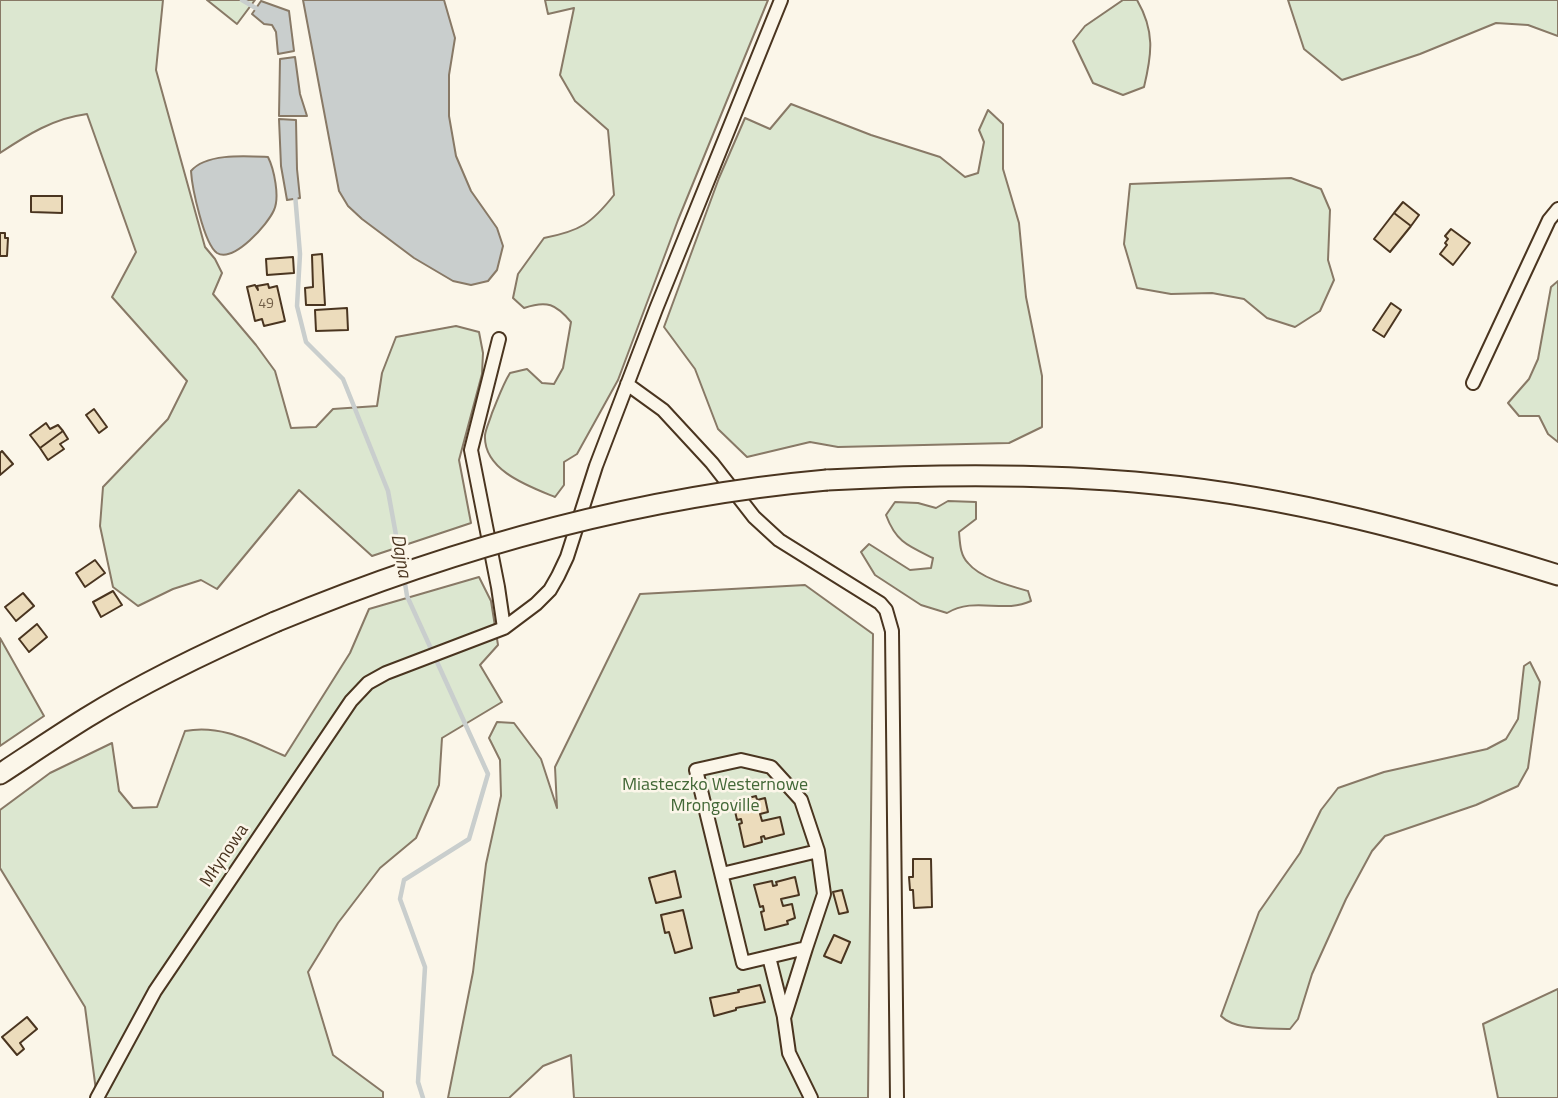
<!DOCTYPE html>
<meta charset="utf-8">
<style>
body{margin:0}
canvas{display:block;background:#fbf6e9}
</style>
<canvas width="1558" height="1098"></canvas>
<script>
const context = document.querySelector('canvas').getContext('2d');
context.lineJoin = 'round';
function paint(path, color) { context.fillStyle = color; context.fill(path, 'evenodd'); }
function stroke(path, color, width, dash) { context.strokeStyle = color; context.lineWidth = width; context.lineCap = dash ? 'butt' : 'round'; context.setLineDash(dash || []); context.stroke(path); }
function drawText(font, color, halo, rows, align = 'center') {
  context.font = font + ' "Titillium Web",sans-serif'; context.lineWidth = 5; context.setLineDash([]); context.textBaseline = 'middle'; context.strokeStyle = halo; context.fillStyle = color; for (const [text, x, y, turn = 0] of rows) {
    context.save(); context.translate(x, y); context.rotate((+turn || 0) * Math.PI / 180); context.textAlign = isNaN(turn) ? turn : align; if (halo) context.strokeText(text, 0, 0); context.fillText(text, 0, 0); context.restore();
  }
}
const green = new Path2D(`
 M0,0h163l-7,70 49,177 10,12 7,14 -9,21 43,51 19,26 16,57 25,-1 17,-18 44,-3 5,-33 14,-36 60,-11 23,6 4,21 -1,21 -23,86 12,63 -99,33 -73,-66 -82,99 -16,-9 -28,9 -35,17 -25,-19 -13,-61 3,-39 65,-68 19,-38 -75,-84 24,-45 -49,-138c-33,4 -60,21 -87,39z
 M207,0h48l-18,24z
 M545,0h223l-90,220 -60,160 -41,74 -13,8v23l-9,12c-27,-11 -72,-27 -70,-62 1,-7 5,-15 7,-22 6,-14 10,-27 18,-40l17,-4 15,14 12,1 9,-16 8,-46c-15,-18 -24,-22 -47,-14l-11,-10 5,-24 26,-36c36,-7 47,-14 70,-43l-6,-65 -33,-29 -15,-26 14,-67 -26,6z
 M1123,0h14c18,31 15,54 7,87l-21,8 -30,-12 -20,-42 12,-15z
 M1288,0h270v36l-30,-11 -32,-2 -76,31 -78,26 -38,-31z
 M791,104l80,31 69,22 25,20 13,-4 6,-31 -5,-12 9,-20 15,14v45l16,54 7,74 16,79v51l-33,16 -171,4 -28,-5 -63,15 -29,-28 -23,-60 -31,-42 55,-149 26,-60 25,11z
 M1291,178l30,11 9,21 -2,50 6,20 -14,31 -25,16 -28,-9 -23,-19 -32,-6 -41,1 -34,-6 -13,-44 6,-60z
 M1558,281v161l-10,-8 -9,-18h-20l-11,-13 21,-24 9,-20 13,-72z
 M948,501l28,1v17l-17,13c1,11 1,23 9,31 12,15 42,23 60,28l3,10c-28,13 -56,-5 -84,12l-26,-8 -46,-30 -14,-23 8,-8 41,26 21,-2 2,-10c-25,-12 -37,-16 -47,-43l9,-13 23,1 18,5z
 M479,577l12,24 7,44 -18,20 22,37 -60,36 -3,47 -23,53 -36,30 -42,55 -30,49 25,83 50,37v6h-286l-12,-91 -85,-139v-58l50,-37 62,-30 7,48 14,17 24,-1 28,-76c37,-7 67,11 100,25l65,-103 19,-44z
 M805,585l68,49 -5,464h-294l-3,-43 -28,11 -34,32h-61l25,-126 13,-108 15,-68 -1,-36 -11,-22 8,-16 17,1 27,36 16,49 -2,-41 85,-173z
 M0,638l44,78 -44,30z
 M1530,662l10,20 -12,86 -10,18 -42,19 -91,31 -13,15 -26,48 -34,75 -14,45 -8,10c-21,-1 -54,2 -69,-13l38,-104 41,-59 21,-43 17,-22 46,-16 103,-23 19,-10 12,-20 6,-53z
 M1558,989v109h-60l-15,-74z`);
const water = new Path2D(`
 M303,0h141l11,38 -6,37v41l7,40 15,35 26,37 6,18 -6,24 -9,11 -17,4 -18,-4 -39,-23 -52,-39 -14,-13 -9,-15z
 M261,1l28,10 5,40 -16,3 -2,-22 -4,-7 -8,-1 -12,-10z
 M295,57l5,37 7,22h-28l1,-57z
 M279,119l17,1 1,49 3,29 -13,2 -6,-34z
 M268,157c6,12 12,40 6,53 -6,14 -40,53 -57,43 -13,-9 -25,-65 -26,-82 15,-18 55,-15 77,-14z`);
const stream = new Path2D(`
 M242,0l17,10
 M295,194l5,60 -3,52 9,36 37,37 45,112 14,77
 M404,577l3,19 81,178 -19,65 -65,41 -4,19 25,68 -7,115 5,16`);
const building = new Path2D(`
 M31,196h31v17l-31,-1z
 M1403,202l16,13 -8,11 -17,-13z
 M1394,213l17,13 -21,26 -16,-13z
 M1451,229l19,14 -17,22 -13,-11 7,-9 -2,-2 3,-4 -3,-3z
 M0,233h5v5h3l-1,18h-7z
 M322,254l3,51h-19l-1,-17 8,-1 -1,-32z
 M293,257l1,16 -27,2 -1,-16z
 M268,284l1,4 8,-2 8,35 -21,5 -2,-7 -7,2 -8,-34 8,-2 3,5 -1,-4z
 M1391,303l10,7 -17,27 -11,-7z
 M347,308l1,22 -32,1 -1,-21z
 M94,409l13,18 -8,6 -13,-18z
 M46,423l4,6 8,-4 5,6 -23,17 -10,-13z
 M63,431l5,8 -8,5 4,5 -16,11 -8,-12z
 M2,451l11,13 -13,11v-22z
 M95,560l10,13 -20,14 -9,-14z
 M113,591l9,14 -21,12 -8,-15z
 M23,593l11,13 -18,15 -11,-14z
 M37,624l10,13 -18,15 -10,-13z
 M756,796l1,4 8,-2 3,14 -8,2 2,7 18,-4 4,17 -19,5 -1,-3 -3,1 1,5 -18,5 -5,-23 3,-1 -1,-4 -4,1 -4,-18z
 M913,859h18l1,48 -18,1 -1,-18h-3l-1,-13h4z
 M675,871l6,26 -25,6 -7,-25z
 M795,877l4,18 -18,4 2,7 9,-2 3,14 -8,3 1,3 -23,6 -4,-18 3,-1 -1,-5 -3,1 -6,-22 18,-4 1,5 4,-1 -1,-3z
 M842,890l6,22 -9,2 -6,-22z
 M683,910l9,38 -17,5 -6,-21 -4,1 -4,-18z
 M834,935l16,7 -9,21 -17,-7z
 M760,985l5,17 -29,6v2l-22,6 -4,-18 29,-6 -1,-2z
 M27,1017l10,12 -17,14 4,6 -7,6 -15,-18z`);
const street = new Path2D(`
 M499,339l-28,111 27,137 6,41
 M1473,383l76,-163 9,-11
 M627,384l36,26 49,53 42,54 25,23 101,63 6,7 6,21 5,467
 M741,760l30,7 30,33 17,51 6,43 -18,54 -63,15 -47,-193z
 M722,874l96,-23
 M806,948l-22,70 5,35 22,45
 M769,957l15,60
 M97,1098l58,-107 196,-290 17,-18 18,-10 118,-45 32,-24 14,-14 8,-14 9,-19 29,-91 60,-157 125,-309`);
const primary = new Path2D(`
 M827,480c110,-6 219,-7 328,4 138,13 271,50 403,91
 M0,774c29,-19 57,-38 86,-56 60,-37 125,-68 189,-96`);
const primaryBridge = new Path2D(`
 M275,622c178,-74 360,-125 552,-142`);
const numberNames = [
 ["49",266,305]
];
const parkNames = [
 ["Miasteczko Westernowe",715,786],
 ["Mrongoville",715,807]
];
const streetNames = [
 ["Młynowa",225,856,-56]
];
const waterNames = [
 ["Dajna",400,556,80]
];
paint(green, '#dce7d0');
stroke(green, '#887966', 2);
paint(water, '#c9cecd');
stroke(water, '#887966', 2);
stroke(stream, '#c9cecd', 4.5);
paint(building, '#ecdcbc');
stroke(building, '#4a3520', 2);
stroke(street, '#4a3520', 16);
stroke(primary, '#4a3520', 23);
stroke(street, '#fbf6e9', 12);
stroke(primary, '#fbf6e9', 19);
stroke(primaryBridge, '#4a3520', 23, []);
stroke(primaryBridge, '#fbf6e9', 19);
drawText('14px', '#725f47', null, numberNames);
drawText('18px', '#436837', '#fbf6e9', parkNames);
drawText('18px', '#4a3520', '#fbf6e9', streetNames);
drawText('italic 19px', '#4a3520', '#fbf6e9', waterNames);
</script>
